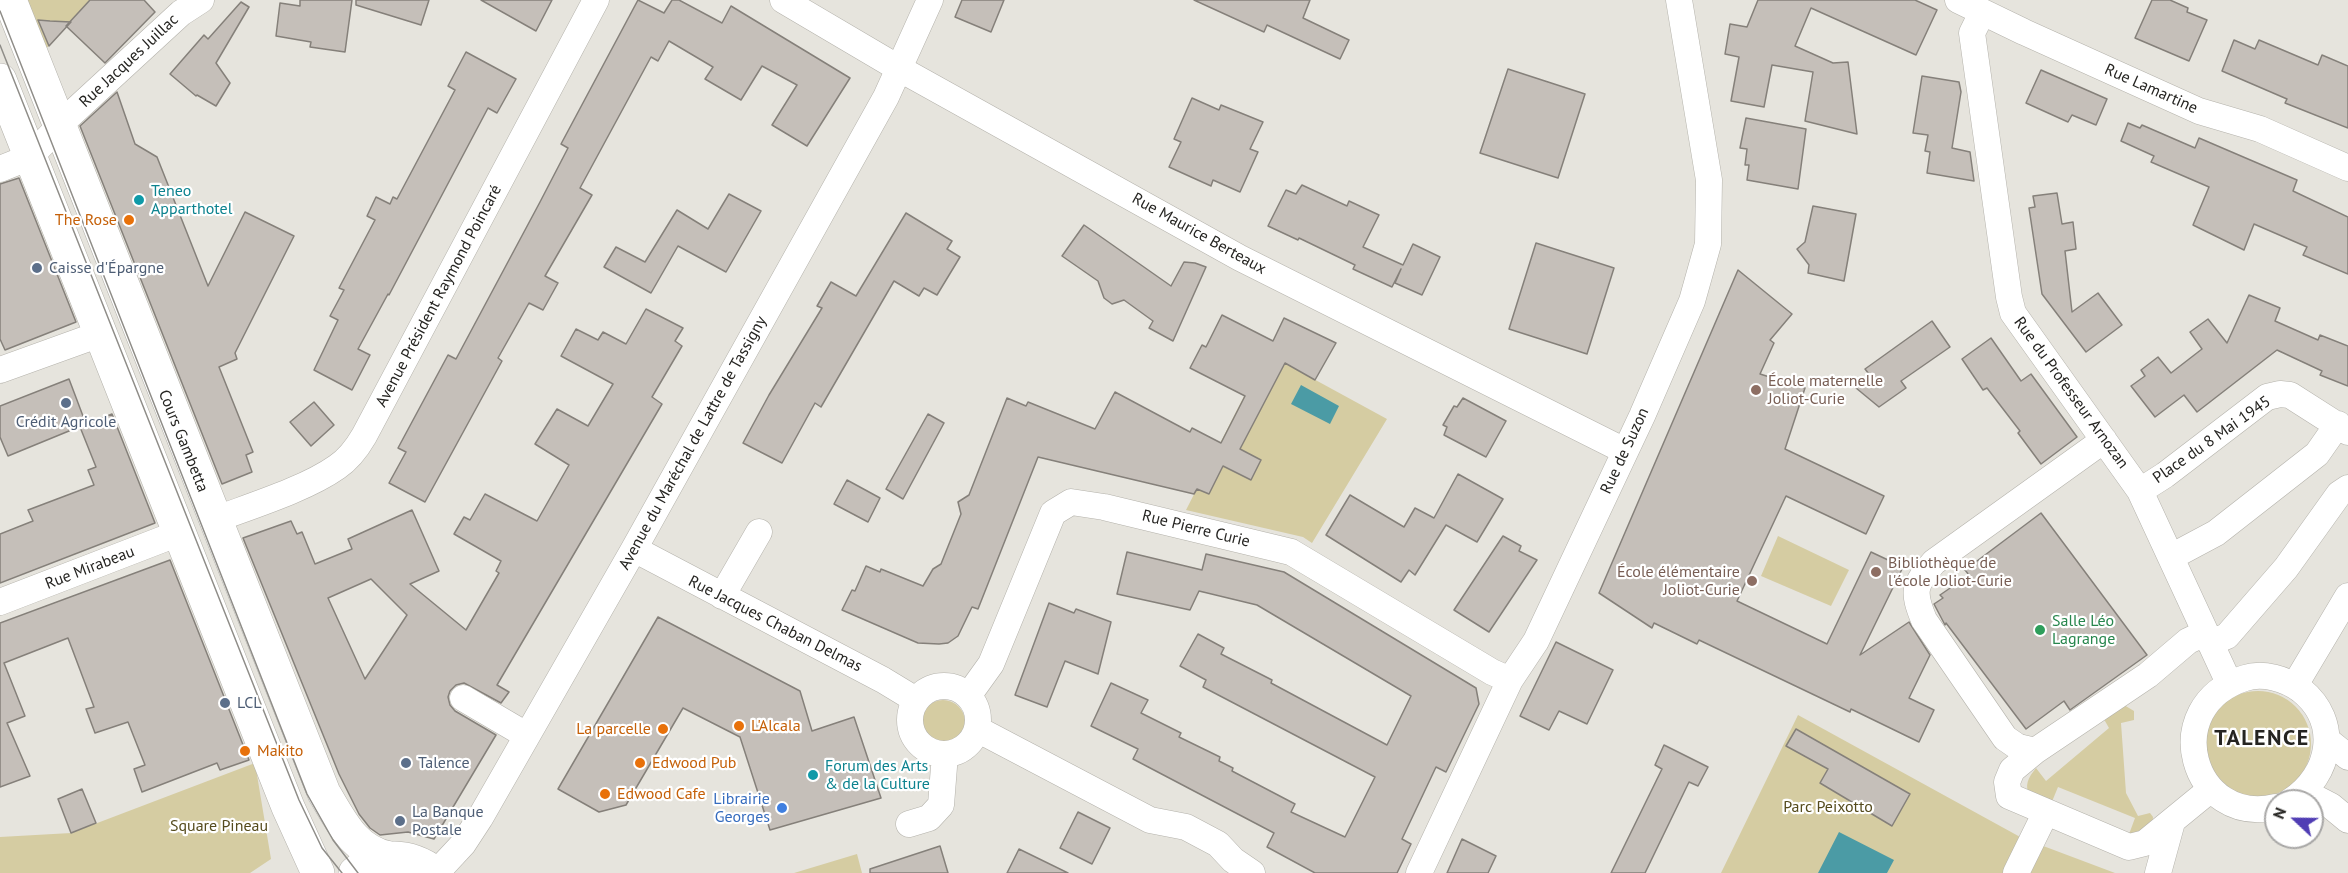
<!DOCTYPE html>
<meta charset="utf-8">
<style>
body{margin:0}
#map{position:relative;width:2348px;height:873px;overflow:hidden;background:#e6e4dd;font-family:"PT Sans",sans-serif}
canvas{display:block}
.north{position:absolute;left:2264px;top:789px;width:60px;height:60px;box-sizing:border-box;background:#fff;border:2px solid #a8a7a6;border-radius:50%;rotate:292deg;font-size:16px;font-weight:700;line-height:24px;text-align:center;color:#252421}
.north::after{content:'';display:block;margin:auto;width:21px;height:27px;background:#503db4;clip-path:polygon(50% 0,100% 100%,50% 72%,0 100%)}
</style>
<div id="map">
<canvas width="2348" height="873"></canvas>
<div class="north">N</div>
</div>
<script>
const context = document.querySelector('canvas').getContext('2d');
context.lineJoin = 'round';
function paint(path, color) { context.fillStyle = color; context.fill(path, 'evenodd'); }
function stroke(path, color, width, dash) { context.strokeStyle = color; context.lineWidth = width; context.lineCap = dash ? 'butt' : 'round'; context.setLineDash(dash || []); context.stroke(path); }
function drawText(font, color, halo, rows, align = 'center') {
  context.font = font + ' "PT Sans",sans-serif'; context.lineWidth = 4.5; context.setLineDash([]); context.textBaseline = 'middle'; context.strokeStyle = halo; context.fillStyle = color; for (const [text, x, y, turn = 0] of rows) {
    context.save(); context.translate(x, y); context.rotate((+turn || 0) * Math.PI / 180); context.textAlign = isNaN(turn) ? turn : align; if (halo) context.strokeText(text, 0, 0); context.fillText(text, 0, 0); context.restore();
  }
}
const green = new Path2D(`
 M25,0h65l-45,50z
 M1266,353l121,66 -75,124 -9,-6 -117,-27z
 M1778,536l71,34 -18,36 -70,-30z
 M2205 744a53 53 0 1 1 106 0a53 53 0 1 1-106 0Z
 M921 722a22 22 0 1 1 44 0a22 22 0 1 1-44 0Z
 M2124,705l10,6v9l-13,3 5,70 12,23 12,-3 3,4 -1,10 -24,10 7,-19 -77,-31 -7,17 -21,-7c-6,-12 -2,-19 6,-29l10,13 63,-53 -8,-14z
 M1798,715l224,123 93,35h-394z
 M255,763l16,96 -21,14h-250v-36l71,-4z
 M857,854l5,19h-68z`);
const water = new Path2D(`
 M1301,385l38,21 -9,18 -39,-20z
 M1839,832l55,28 -7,13h-69z`);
const building = new Path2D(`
 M90,0h54l11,12 -50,51 -39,-37z
 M300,0h52l-7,52 -35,-5 1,-5 -35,-6 4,-33 20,3z
 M356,0h73l-8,25 -65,-20z
 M481,0h71l-16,31z
 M638,0l26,13 8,-13h7l43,23 9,-17 119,72 -43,68 -35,-21 25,-40 -35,-19 -21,34 -36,-21 8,-12 -44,-26 -11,20 -7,-4 -71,131 12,7 -47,81 13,7 -15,27 -14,-7 -31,55 4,3 -77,141 -36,-19 17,-31 -8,-4 50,-93 8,4 84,-157 28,-54 -7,-4z
 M962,0h42l-13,32 -36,-15z
 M1194,0h116l-7,18 46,22 -9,19 -73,-34 -3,7z
 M1758,0h157l22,10 -21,45 -105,-47 -16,38 38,17 15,-1 9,72 -52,-13 8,-49 -41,-7 -8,42 -33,-6 8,-44 -14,-3 5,-30 17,3z
 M2152,0h18l18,8 -1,4 20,8 -18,41 -54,-23z
 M241,2l8,5 -33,56 14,20 -14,23 -19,-11 -1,1 -26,-22 34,-39 4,4z
 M38,20l12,1 21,1 -22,24z
 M2234,40l21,9 4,-9 59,25 4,-10 26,11v62l-63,-25 2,-4 -65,-28z
 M466,52l50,27 -19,34 -9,-5 -99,187 -1,-1 -30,55 12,6 -18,35 -38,-20 24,-50 -8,-4 14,-26 -5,-2 36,-68 -8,-4 9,-19 14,7 3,-7 4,2 58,-109 -7,-4z
 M1508,69l77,25 -27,84 -78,-25z
 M2041,70l66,29 -11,26 -24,-10 -4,7 -42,-19z
 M1922,76l37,6 2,10 -9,56 18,4 4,29 -47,-8 3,-21 -5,-1 3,-16 -15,-2z
 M117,92l18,52 22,13 51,129 37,-74 49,24 -59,117 2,6 -18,8 34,85 -7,3 6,17 -30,12 -142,-358z
 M1192,98l27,12 2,-5 42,17 -13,27 8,3 -18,40 -27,-12 -2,6 -42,-19 12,-25 -7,-3z
 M1746,118l60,11 -8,60 -51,-9 2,-15h-4l2,-16 -7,-1z
 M2128,123l12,5 2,-3 53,23 4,-10 98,42 -4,11 55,26v57l-45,-19 4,-8 -53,-23 -10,26 -51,-25 16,-38 -58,-25 3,-6 -33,-15z
 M19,178l57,144 -71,28 -5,-11v-155z
 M1302,185l45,21 2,-5 30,14 -16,32 40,18 10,-21 27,13 -18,38 -27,-12 6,-14 -9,18 -39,-18 2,-4 -56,-27 -1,2 -30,-14 18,-36 10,4z
 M2057,193l5,31 11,-2 3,27 -11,2 7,61 26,-19 24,32 -36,27 -44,-58 -13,-86 6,-1 -2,-11z
 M729,194l32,17 -35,61 -48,-26 -27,47 -47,-26 12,-20 29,15 32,-52 31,19z
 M1813,206l43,8 -12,67 -36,-8 1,-8 -12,-16 8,-7z
 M906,213l46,28 -5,8 13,8 -23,38 -13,-7 -5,8 -25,-15 -73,126 -6,-4 -33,60 -39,-20 26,-48 53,-87 -5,-2 14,-24 25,14z
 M1084,225l87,61 13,-24 11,1 11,4 -33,74 -24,-13 4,-7 -29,-21 -12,4 -8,-6 -6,-17 -36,-25z
 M1536,243l78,25 -27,86 -78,-25z
 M1738,270l54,44 -22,26 4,3 -14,31 45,14 -20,61 99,47 -18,38 -80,-38 -49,105 90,43 44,-92 32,15 -43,88 49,-33 21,33 -21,43 25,12 -15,32 -68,-33 -1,3 -151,-72 -2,4 -43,-21 -2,5 -53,-35z
 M2249,295l31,13 -5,13 43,19 2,-5 28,11v40l-28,-11 2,-4 -45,-21 -80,62 -13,-17 -29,22 -24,-31 14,-10 -4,-6 17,-13 13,16 31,-24 -12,-17 18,-13 19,24z
 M646,309l37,19 -8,13 7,5 -30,51 10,7 -165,281 12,7 -8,11 -37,-20 -8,2 -6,6 -2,6 2,8 5,6 41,24 -62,104 -26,-7 -28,3 -10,-7 -11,-14 -20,-40 -96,-236 48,-17 6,13 5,-2 13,32 37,-15 -4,-10 64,-29 27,61 -29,13 56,46 33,-57 -3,-2 5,-10 -47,-27 10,-17 6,3 15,-26 52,27 32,-56 -34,-21 22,-35 31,17 25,-42 -52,-28 15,-27 22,11 5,-8 23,12zM371,579l36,36 -42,64 -37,-81z
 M1222,315l51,26 11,-23 52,25 -21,37 -30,-17 -45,86 21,11 -10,20 -28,-14 -14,28 -12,-5 -3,5 -156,-37 -60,152 -6,-2 -14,29 -10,7 -9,1 -21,-1 -76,-33 10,-20 3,1 11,-25 14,6 1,-3 42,17 10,-17 8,-5 20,-50 -3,-12 11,-7 38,-97 19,8 2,-4 67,27 20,-37 75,40 2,-4 29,15 24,-47 -55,-28 12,-23 4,2z
 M1932,321l18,26 -49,34 5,7 -27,19 -23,-19 13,-14 -4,-5z
 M1991,338l30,43 10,-7 46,63 -36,27 -23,-31 2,-2 -33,-43 -4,2 -21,-31z
 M69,379l17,45 -78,32 -8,-19v-31z
 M1463,398l43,23 -20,36 -42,-22 3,-8 -4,-2 11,-19 3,1z
 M314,402l20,23 -23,21 -21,-24z
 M112,414l43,109 -155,60v-49l33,-13 -5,-11 66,-25 -6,-15 8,-3 -16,-40z
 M928,414l16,9 -41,76 -17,-10z
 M1458,474l45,25 -26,43 -31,-17 -31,50 -6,-5 -8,12 -75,-47 24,-40 54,32 11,-19 19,10z
 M847,480l33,18 -12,24 -34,-18z
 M2041,513l106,142 -77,55 -6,-9 -38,28 -80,-106 -1,2 -11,-21 9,-6 -3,-3 29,-20 -4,-5z
 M1503,536l18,10 -2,5 18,9 -48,72 -35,-22z
 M1127,552l75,18 4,-16 78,18 192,116 3,16 -33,68 -10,-5 -34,72 9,5 -14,29h-82l-48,-26 7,-14 -141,-74 5,-10 -47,-23 20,-43 37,17 -7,13 40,20 -2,4 41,20 -1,4 14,7 -1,3 63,33 -4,8 54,25 30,-60 -172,-90 3,-7 -26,-14 18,-32 26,14 -3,6 51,26 -1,3 116,62 24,-49 -154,-91 -58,-14 -9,19 -73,-16z
 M170,560l79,200 -29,10 -3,-7 -75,29 -8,-23 11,-4 -17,-43 -33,11 -9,-24 8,-2 -26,-69 -64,25 21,53 -18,7 23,53 -30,11v-164z
 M1049,603l25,10 2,-4 35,13 -13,52 -33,-13 -18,46 -32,-12z
 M658,617l142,74 12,40 42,-14 27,81 -111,32 -30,-93 -57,-29 -57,97 -27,7 -41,-23z
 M1556,642l57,28 -26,54 -28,-13 -10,19 -29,-14z
 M1796,729l114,65 -18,32 -72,-43 8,-14 -42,-23z
 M1664,745l44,22 -10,19 -9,-4 -44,91h-34l51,-104 -7,-4z
 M82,789l14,34 -25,10 -13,-34z
 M1078,812l32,16 -18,36 -32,-16z
 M1462,839l34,17 -8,17h-41z
 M940,846l8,27h-78v-4z
 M1019,849l49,24h-61z`);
const minor = new Path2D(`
 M783,0l117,69 340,189 385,193
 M1958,0l66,32 175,79 61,18 88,39
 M1982,13l-10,20 37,264 4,16 127,178 89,192
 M0,169l30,-12 38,-40 113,-104 20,-13
 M0,370l100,-36
 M2140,491l25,-16 102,-78 13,-3 10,1 58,37
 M214,520c37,-14 92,-31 123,-53 12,-8 20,-19 27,-31l232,-436
 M634,549l249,131 33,20
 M2171,557l45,-24 101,-79 21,-30
 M722,596l37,-64
 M0,602l179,-69
 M2205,633l-17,8 -40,34 -113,76 -23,19 -5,12 2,14 120,51 16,-4 66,-54
 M2210,643l17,-7 59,-68 53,-74 9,-6
 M2295,685l53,-89
 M910 720a34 34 0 1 1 68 0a34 34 0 1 1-68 0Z
 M968,696l23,-32 62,-151 18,-11 33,5 187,45 201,120 18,8
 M463,698l63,37
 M977,729l173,91 36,7 32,17 15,16 19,13
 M2327,740l21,17
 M2035,751l-17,-4 -13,-9 -81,-118c-12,-29 -10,-35 10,-58l170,-122
 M2304,792l27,14 17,14
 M2276,807c-84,20 -119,-101 -31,-129 18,-6 41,1 56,12 40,32 30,85 -10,111
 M909,824l20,-6 12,-13 4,-51
 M436,873l27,-29 17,-26 154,-269 252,-452 44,-97
 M1419,873l91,-193 26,-39 106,-225 50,-115 16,-57 1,-64 -30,-180
 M2016,873l30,-61
 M2158,873l14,-51`);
const major = new Path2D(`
 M10,0l314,793c17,28 30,58 65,65
 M0,80l288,727 30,66
 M355,873c24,-21 55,-19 80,0`);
const tram = new Path2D(`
 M0,11l307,783 26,46 25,33
 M0,45l299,755 23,48 20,25`);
const markers = [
 [139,200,6,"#0f9aa8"],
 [129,220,6,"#e8710a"],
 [37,268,6,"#5c6f8a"],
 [1756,390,6,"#8d6e63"],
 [66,403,6,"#5c6f8a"],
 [1876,572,6,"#8d6e63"],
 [1752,581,6,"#8d6e63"],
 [2040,630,6,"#2e9e5b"],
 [225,703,6,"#5c6f8a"],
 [739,726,6,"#e8710a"],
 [663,729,6,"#e8710a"],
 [245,751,6,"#e8710a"],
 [406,763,6,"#5c6f8a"],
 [640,763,6,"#e8710a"],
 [813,775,6,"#0f9aa8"],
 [605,794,6,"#e8710a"],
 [782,808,6,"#3f7fe0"],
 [400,821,6,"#5c6f8a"]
];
const streetNames = [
 ["Rue Jacques Juillac",129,61,-43],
 ["Rue Lamartine",2151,89,24],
 ["Rue Maurice Berteaux",1199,234,29],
 ["Avenue Président Raymond Poincaré",439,296,-62],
 ["Rue du Professeur Arnozan",2071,393,54],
 ["Place du 8 Mai 1945",2212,440,-35],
 ["Cours Gambetta",183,441,68],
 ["Avenue du Maréchal de Lattre de Tassigny",693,443,-61],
 ["Rue de Suzon",1625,451,-65],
 ["Rue Pierre Curie",1196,529,14],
 ["Rue Mirabeau",90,568,-21],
 ["Rue Jacques Chaban Delmas",775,624,27]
];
const cultureNames = [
 ["Teneo",151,191],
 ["Apparthotel",151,209],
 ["Forum des Arts",825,766],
 ["& de la Culture",825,784]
];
const foodNames = [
 ["The Rose",117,220,"right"],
 ["L'Alcala",751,726],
 ["La parcelle",651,729,"right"],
 ["Makito",257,751],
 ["Edwood Pub",652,763],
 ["Edwood Cafe",617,794]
];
const serviceNames = [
 ["Caisse d'Épargne",49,268],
 ["Crédit Agricole",66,422,"center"],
 ["LCL",237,703],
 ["Talence",418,763],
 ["La Banque",412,812],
 ["Postale",412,830]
];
const educationNames = [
 ["École maternelle",1768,381],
 ["Joliot-Curie",1768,399],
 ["Bibliothèque de",1888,563],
 ["l'école Joliot-Curie",1888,581],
 ["École élémentaire",1740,572,"right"],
 ["Joliot-Curie",1740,590,"right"]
];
const leisureNames = [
 ["Salle Léo",2052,621],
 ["Lagrange",2052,639]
];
const shopNames = [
 ["Librairie",770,799],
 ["Georges",770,817]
];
const parkNames = [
 ["Parc Peixotto",1828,807],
 ["Square Pineau",219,826]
];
const districtNames = [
 ["TALENCE",2262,739]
];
paint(green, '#d5cca2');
paint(water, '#4b9ba5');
paint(building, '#c5bfb9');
stroke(building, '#85807a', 1.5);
stroke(minor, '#b4b2ab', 27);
stroke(major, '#b4b2ab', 34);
stroke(minor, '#fff', 26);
stroke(major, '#fff', 33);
stroke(tram, '#8f8d88', 1.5);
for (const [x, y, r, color] of markers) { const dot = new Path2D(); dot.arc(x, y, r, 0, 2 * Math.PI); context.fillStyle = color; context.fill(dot); stroke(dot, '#fff', 2); }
drawText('16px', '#252421', '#fff', streetNames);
drawText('16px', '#0d838f', '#fff', cultureNames, 'left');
drawText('16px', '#c56008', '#fff', foodNames, 'left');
drawText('16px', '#4e5e75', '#fff', serviceNames, 'left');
drawText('16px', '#785e54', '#fff', educationNames, 'left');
drawText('16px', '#27864d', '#fff', leisureNames, 'left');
drawText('16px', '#366cbe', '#fff', shopNames, 'right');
drawText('16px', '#554b1d', '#fff', parkNames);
context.letterSpacing = '1.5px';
drawText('bold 22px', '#252421', '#fff', districtNames);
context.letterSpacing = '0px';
</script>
